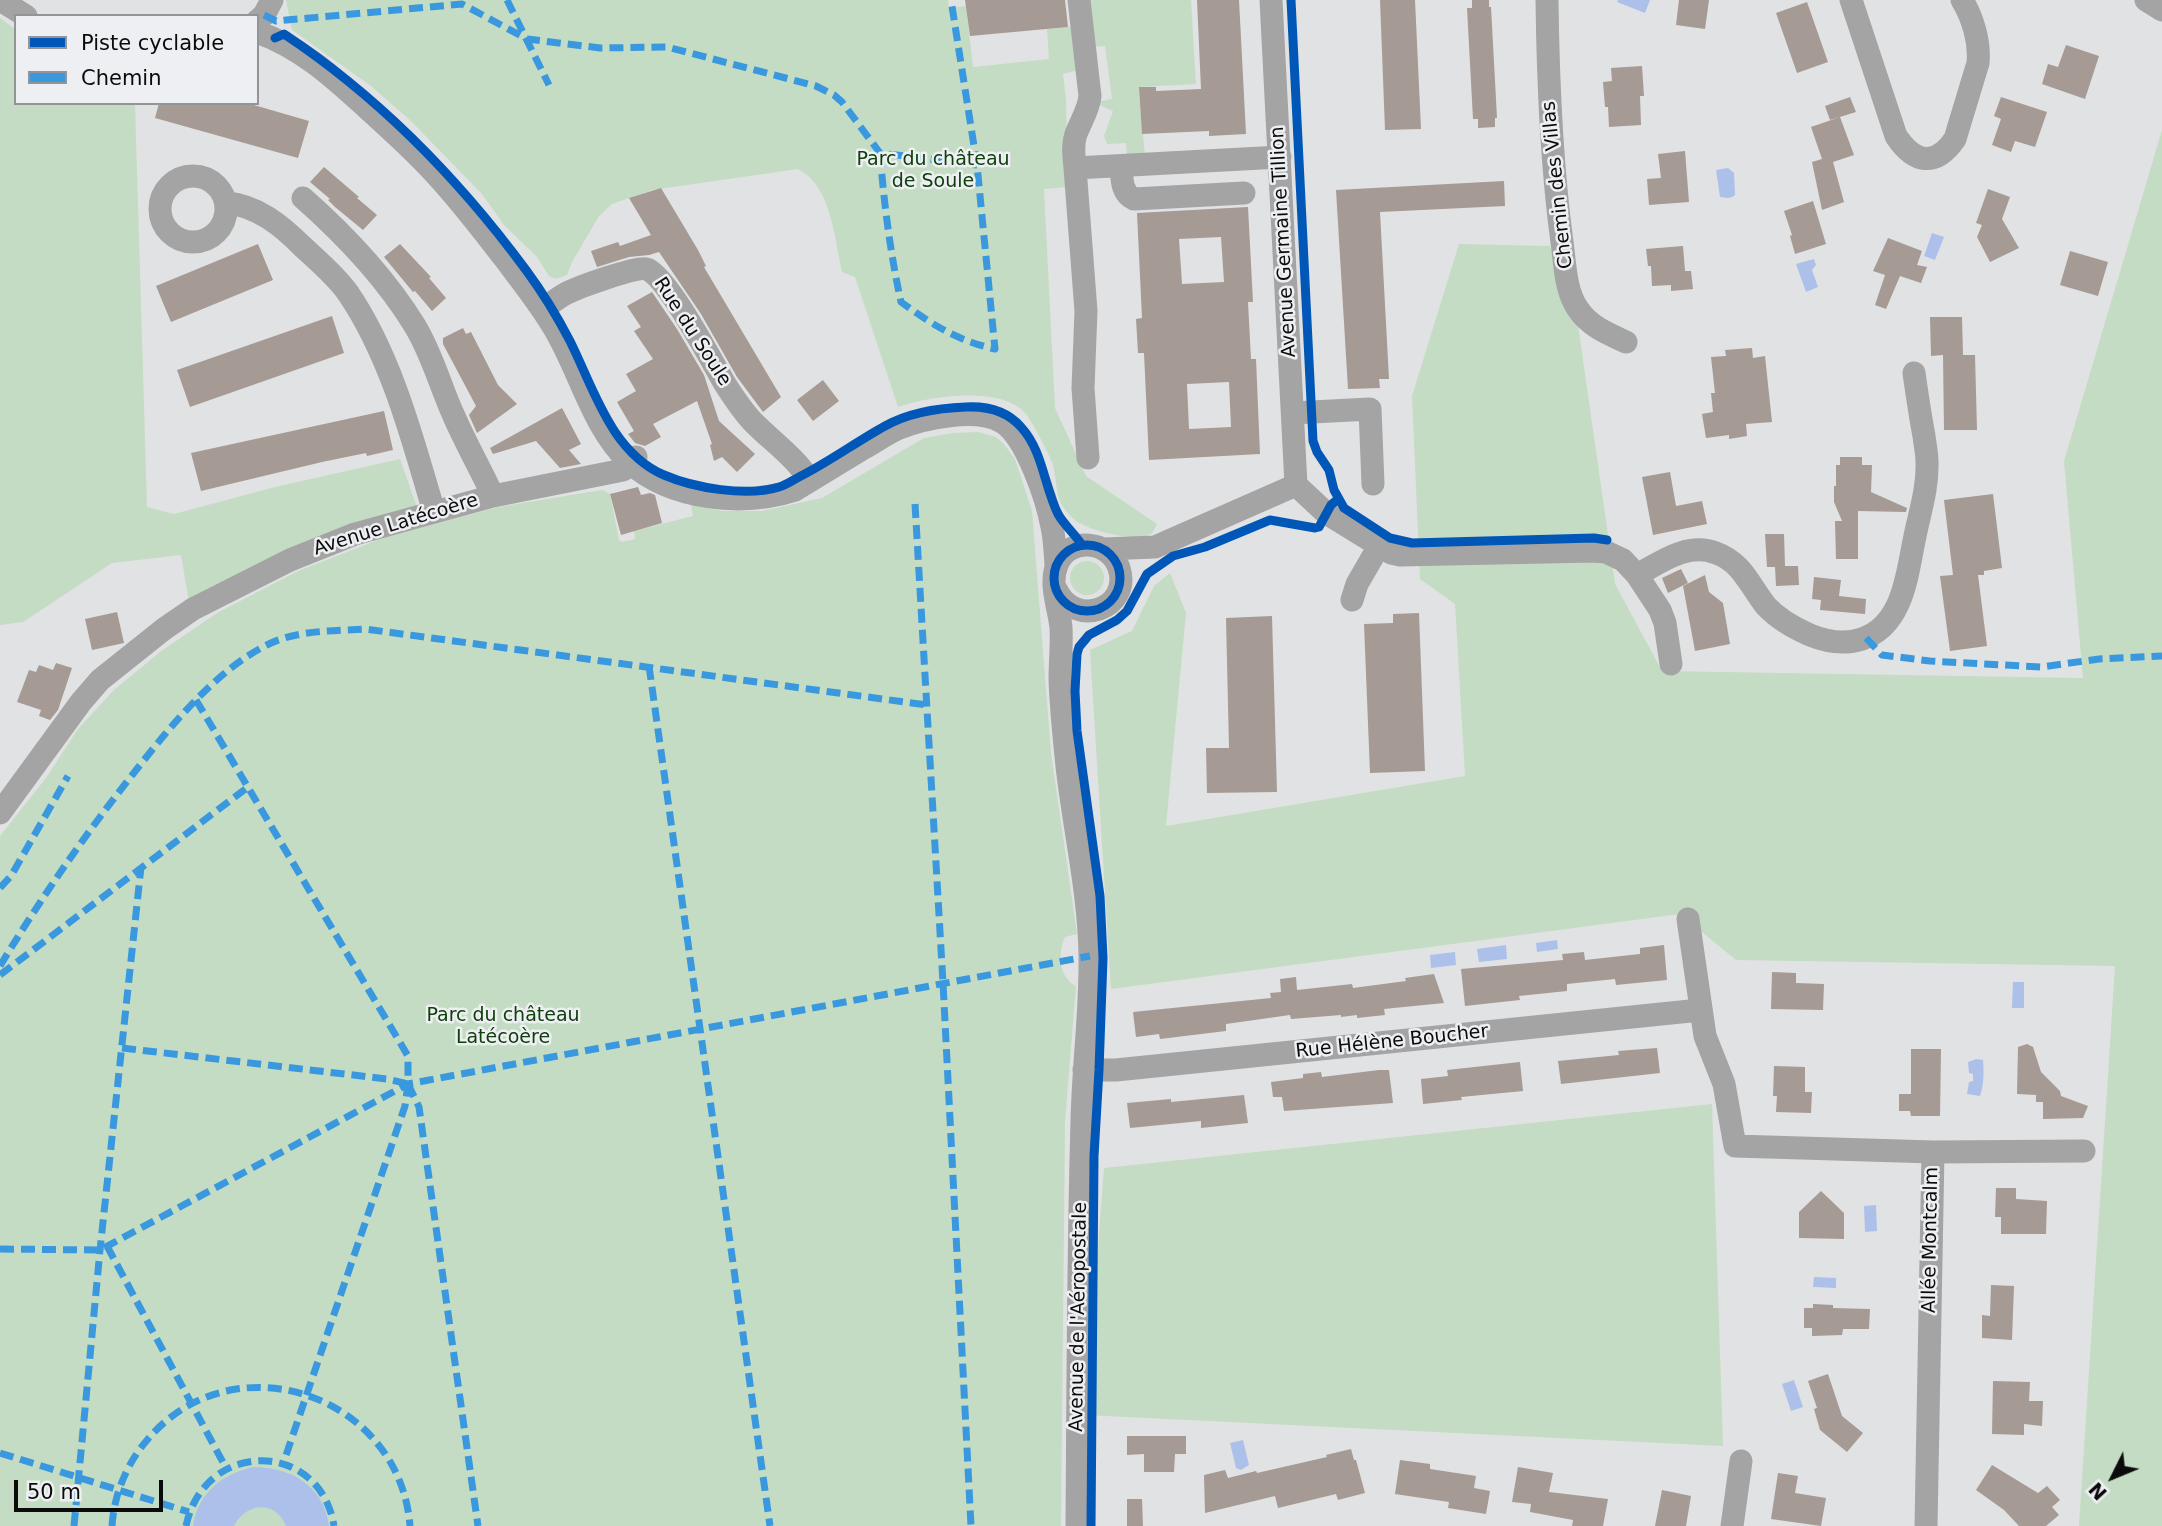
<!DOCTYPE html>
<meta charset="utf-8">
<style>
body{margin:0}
#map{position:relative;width:2162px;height:1526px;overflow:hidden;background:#e1e2e3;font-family:"DejaVu Sans",sans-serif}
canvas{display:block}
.legend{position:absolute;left:14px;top:14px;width:245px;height:91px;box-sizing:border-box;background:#eeeff2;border:2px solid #939496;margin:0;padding:9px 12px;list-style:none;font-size:21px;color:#0b0b0c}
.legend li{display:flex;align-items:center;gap:14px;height:35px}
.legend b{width:35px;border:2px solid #939496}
.north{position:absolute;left:2078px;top:1442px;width:70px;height:70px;-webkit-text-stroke:5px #eeeff2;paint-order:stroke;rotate:227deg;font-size:19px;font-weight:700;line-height:28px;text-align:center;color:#0b0b0c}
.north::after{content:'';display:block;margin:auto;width:24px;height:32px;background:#0b0b0c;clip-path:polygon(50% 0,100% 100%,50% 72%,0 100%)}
.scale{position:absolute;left:14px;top:1480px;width:149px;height:32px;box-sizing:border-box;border:4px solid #0b0b0c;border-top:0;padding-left:9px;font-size:21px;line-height:24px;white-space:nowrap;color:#0b0b0c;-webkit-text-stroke:5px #eeeff2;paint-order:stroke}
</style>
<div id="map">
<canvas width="2162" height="1526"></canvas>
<ul class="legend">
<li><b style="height:9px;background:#0057b8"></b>Piste cyclable</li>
<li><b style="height:9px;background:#3a99de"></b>Chemin</li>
</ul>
<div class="north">N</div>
<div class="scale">50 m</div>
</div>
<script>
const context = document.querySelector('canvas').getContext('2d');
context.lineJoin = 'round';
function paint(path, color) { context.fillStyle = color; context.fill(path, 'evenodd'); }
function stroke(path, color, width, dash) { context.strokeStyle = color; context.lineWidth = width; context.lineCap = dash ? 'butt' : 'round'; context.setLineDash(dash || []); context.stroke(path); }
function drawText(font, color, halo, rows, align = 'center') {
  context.font = font + ' "DejaVu Sans",sans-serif'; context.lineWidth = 5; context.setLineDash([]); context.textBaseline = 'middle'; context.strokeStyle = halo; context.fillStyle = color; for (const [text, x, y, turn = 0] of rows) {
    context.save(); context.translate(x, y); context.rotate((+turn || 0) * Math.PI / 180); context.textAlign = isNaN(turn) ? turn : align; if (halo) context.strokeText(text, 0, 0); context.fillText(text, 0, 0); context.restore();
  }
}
const green = new Path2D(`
 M286,0h662l1,8 17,-2 7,61 76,-8 -2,-30 29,-3 2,44 -15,4 3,26 2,87 -24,2 11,219 31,68 71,48c-2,3 -3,7 -5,9 -14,11 -65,-3 -77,-13 -4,-3 -8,-8 -11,-12 -9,-11 -7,-32 -12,-46 -4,-10 -19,-39 -26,-48 -24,-29 -97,-18 -128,-7l-43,-130 -13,-5c-6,-27 -10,-73 -31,-93 -3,-4 -9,-7 -13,-10l-146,21 -40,14 -13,12 -27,46 -5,13 -12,4 -6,-3 -12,-19 -33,-32 -22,-31 -71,-73 -40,-35 -79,-56z
 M1085,0h106l5,84 -57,3 3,47 1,1 2,22 -18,1 -1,-15 -19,1 -3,-8 9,-25 -16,-7v-2l15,-3 -7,-53 -15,1z
 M0,18l16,12v73h119l12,404 27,7 101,-27 125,-28 18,51 -229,92 -8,-47 -69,8 -89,59 -23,3z
 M2162,130v1396h-83l36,-560 -379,-6 -56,-46 -569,75 -21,-339 42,-19 22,-45 16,-13 16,40 -20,213 299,-50 -10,-172 -35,-25 -8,-183 47,-152 91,2 28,79 37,259 47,87 421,7 -19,-217z
 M978,432l18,5 7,6 12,16 17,52 19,242 26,181 -12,3c-7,15 -7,40 11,49l-11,136 -4,404h-1061v-690l46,-58 32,-49 36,-39 46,-38 57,-39 81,-42 85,-33 115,-31 104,-17 8,4 9,46 3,2 13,-3 -1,-8 59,-15 -2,-11 33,6h38l60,-13 102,-60 29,-5z
 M1070 578a17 17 0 1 1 34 0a17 17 0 1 1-34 0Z
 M1712,1104l11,342 -638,-31 19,-247z`);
const water = new Path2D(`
 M1618,0h32l-5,13 -28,-11z
 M1728,168l6,5 1,22c-5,4 -9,3 -15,2l-4,-27z
 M1932,233l12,4 -9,23 -11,-4z
 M1814,259l2,6 -4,5 6,17 -12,5 -10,-28z
 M1557,940l1,9 -21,3 -1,-9z
 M1506,945l1,14 -28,3 -2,-13z
 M1455,952l1,13 -25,3 -1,-13z
 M2013,982h11v26h-12z
 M1976,1059l7,1c1,13 1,24 -3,36l-13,-2 2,-12 4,-1v-7l-4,-1 -1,-11z
 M1876,1205l1,26 -12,1 -1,-26z
 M1814,1277l22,1v10l-23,-1z
 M1794,1380l9,27 -12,4 -9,-27z
 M1243,1440l6,25 -8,5 -5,-2 -6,-25z
 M253,1467c38,0 71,19 76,59h-43c-10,-26 -40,-24 -52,0h-41c5,-33 29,-52 60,-59z`);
const building = new Path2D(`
 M965,0h100l3,27 -98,9z
 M1197,0h42l7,134 -37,2v-5l-67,3 -3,-47h17v4l45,-2z
 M1380,0h35l6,129 -36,1z
 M1472,0h17v7h2l6,111h-2v9l-17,1v-9h-5l-6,-111h5z
 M1679,0h30l-4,29 -29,-4z
 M1807,2l21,60 -31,11 -21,-60z
 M2066,45l33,11 -14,43 -43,-15 6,-20 10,3z
 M1642,66l2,30h-4l1,29 -32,2 -1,-20h-3l-2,-25 9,-1 -1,-13z
 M1850,97l6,15 -26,8 -5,-14z
 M2001,97l46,15 -12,35 -20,-6 -4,11 -19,-7 9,-26 -7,-3z
 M159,103h88l62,18 -11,37 -143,-40z
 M1840,117l14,38 -21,7 11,40 -22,8 -10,-48 10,-3 -11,-32z
 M1685,151l4,51 -40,3 -2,-26 14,-1 -3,-24z
 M324,167l35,30 -2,1 20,17 -14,15 -28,-23 -7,-7 2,-1 -20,-17z
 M1504,181l1,25 -125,6 9,167h-10l1,9 -32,1 -12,-199z
 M661,188l37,62 8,16 -2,1 77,130 -18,15 -26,-35 -36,-63 -42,-62 -10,3 -20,2 -32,10 -6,-16 27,-9 2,4 31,-11 -22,-37z
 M1988,189l22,8 -8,22 17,29 -29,14 -13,-25 5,-12 -6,-2z
 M1813,201l13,43 -31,10 -5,-18 2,-1 -8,-24z
 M1248,207l5,95h-5l3,57h5l4,95 -111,6 -5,-107h-6l-2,-34 6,-1 -5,-105zM1221,237l3,45 -42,2 -3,-45zM1229,382l2,45 -42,2 -2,-45z
 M1888,238l34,13 -5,14 10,2 -6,16 -21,-7 -14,33 -11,-4 10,-30 -12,-4z
 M258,244l15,36 -102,42 -15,-36z
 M400,244l31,33 -2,1 17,20 -14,13 -17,-20 -2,1 -29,-35z
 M1683,246l2,25h6l2,18 -22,2v-6l-19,1 -1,-20h-3l-2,-17z
 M2070,251l38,11 -10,34 -38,-11z
 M652,292l25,37 27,46 15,46 36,33 -18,18 -15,-15 -8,4 -4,-16 2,-1 -15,-43 -44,23 8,13 -16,9 -10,-3 -7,-9 6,-3 -17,-29 19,-11 -10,-17 27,-15 -19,-28 7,-4 -14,-21z
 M332,316l12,37 -154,54 -13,-37z
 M1930,317h32l1,38h12l2,75h-33l-1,-75 -12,1z
 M463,328l3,6 5,-2 27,53 19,19 -40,29 -8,-18 7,-9 -33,-62v-6z
 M1752,348l1,10 12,-2 7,66 -26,2 1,12 -18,3v-4l-23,3 -4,-24 11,-2 -2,-19h4l-4,-36 15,-1 -1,-6z
 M823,380l16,21 -26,20 -16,-21z
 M562,408l19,36 -12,6 12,14 -21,4 -24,-27 -43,13 -3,-6z
 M384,411l9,39 -26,6 -1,-3 -44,9 -121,29 -10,-38z
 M1840,457h22v8h10l-1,27 36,16 -1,4 -48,-1v48h-22l-1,-38h7l-8,-19v-16h2v-21h4z
 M1670,472l6,34 26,-5 5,23 -54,11 -11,-58z
 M638,487l3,8 9,-2 5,2 7,28 -41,12 -11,-41z
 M1993,494l9,74 -18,3v4h-6l9,71 -37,5 -10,-75 13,-1 -9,-75z
 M1765,534h19l1,32h13l1,19 -23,1 -1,-19h6h-14z
 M1681,569l7,14 -20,10 -6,-15z
 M1705,575l4,17 14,11 7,41 -35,7 -12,-65z
 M1814,577l27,3 -2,16 27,3 -1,15 -45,-4 1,-10 -9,-1z
 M117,612l7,31 -32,7 -7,-31z
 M1419,613l6,158 -55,2 -6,-149 29,-1v-9z
 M1272,616l5,176 -70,1 -1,-45h23l-3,-130z
 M56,663l16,5 -14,42 -8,10 -11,-4 2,-6 -24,-8 12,-32 7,2 3,-7 14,5z
 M1664,945l3,35 -51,5 -1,-6 -48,5v7l-48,5 1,4 -55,6 -4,-37 102,-9 -1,-6 22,-2 1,8 55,-6v-6z
 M1772,972l24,1v10l28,1 -1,26 -52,-1z
 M1434,974l10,29 -60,6 1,6 -28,3v-3l-16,2v-2l-50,4 -1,-4 -64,9v7l-66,8 -1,-5 -23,3 -3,-25 138,-14 -1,-5 11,-1 -1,-13 16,-2 1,13 55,-6 1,4 53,-7 -1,-3z
 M2027,1044l6,3 8,25 19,19 1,5 27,10 -5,12 -40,1v-17h-7v-7l-19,-1 1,-47z
 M1657,1048l3,25 -99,11 -3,-23 61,-6 -1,-4z
 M1911,1049h30l-1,67h-29l-1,-5h-11v-17h12z
 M1520,1062l3,29 -62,6 1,3 -39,4 -2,-25 27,-3 -1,-6z
 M1774,1066l31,1v25h7l-1,21 -35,-1 1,-16h-4z
 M1379,1070h10l4,33 -109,8 -2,-14h-9l-2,-15 32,-4v-4l18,-2 1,5z
 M1244,1095l4,28 -47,5v-7l-71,7 -3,-25 44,-4v3z
 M1996,1188h20v11l31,2 -1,33h-45v-17h-6z
 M1821,1191l23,22v26l-45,-1v-26z
 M1991,1285l23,1 -2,54 -30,-2v-23l8,1z
 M1813,1304l20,1v3l37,1 -1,20h-26l-1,6 -30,1v-8h-8v-20h9z
 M1828,1374l14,42 21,17 -16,19 -27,-22 -6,-21 3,-1 -9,-27z
 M1993,1381l37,1 -1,19h14l-1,25 -18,-2v11l-32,-1z
 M1127,1436h59v18h-11l-1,18h-30v-18l-17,1z
 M1351,1449l3,11h2l9,33 -27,7 -2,-6 -58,14 -3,-12 -70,17 -1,-38 21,-5 3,8 28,-7 1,2 70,-16 -1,-2z
 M1400,1460l30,4v5l46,7 -2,12 16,3 -4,23 -38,-6 1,-6 -54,-8z
 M1992,1465l46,28 9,-7 13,14 -8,7 7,8 -13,11h-27l-15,-16 -28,-20z
 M1518,1467l35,6 -4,19 59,7 -5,27h-31l1,-6 -43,-8 1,-8 -19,-2z
 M1778,1473l20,3 -3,17 31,5 -5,28 -50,-7z
 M1662,1490l29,6 -5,30h-31z
 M1127,1499h15l1,27h-16z`);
const minor = new Path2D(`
 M0,0l26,16
 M1547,0c1,81 4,161 15,242 3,21 3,49 16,67 11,17 30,25 48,33
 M1851,0l45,136c18,27 39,32 59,3l23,-76c2,-21 -5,-45 -16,-63
 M2146,0l16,10
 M257,21l7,-6 8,-15
 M257,32c44,15 79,48 112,78 24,22 48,43 69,67 24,26 45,54 67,82 17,23 35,45 49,69 26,43 38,99 75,134 42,38 114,45 166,28 23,-14 46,-28 69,-42 11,-6 22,-14 33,-19 26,-11 79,-22 105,-7 24,14 45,78 50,105 3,13 3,26 4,38
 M1121,166c1,12 0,27 13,33l110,-6
 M1075,168c-1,-12 -3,-23 1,-34 5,-13 13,-25 14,-38l-11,-96
 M160 209a33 33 0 1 1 66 0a33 33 0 1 1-66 0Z
 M303,198c43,38 82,79 112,128 17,28 25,59 38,88 12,28 27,54 40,82
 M226,203c31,2 56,23 77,44 15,14 33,29 45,46 43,63 65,147 86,219
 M543,309c7,-5 15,-11 22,-15 11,-6 74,-29 82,-25 22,10 64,91 78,115 9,14 18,28 29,39 19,19 42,35 56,58
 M1293,413l77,-4 3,75
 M1088,458l-5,-70 3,-77 -11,-143 205,-11
 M1296,485l30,28 65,40 9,2 194,-4 12,1 17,8 14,15 23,35 5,13 6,41
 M1104,549l51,-2 141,-62 -25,-485
 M1637,575c24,-13 50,-33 79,-22 26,9 34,33 50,53 12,13 28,22 44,29 17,7 34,10 52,4 42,-14 45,-66 53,-103 5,-24 13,-49 12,-74 0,-9 -2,-17 -3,-26 -4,-21 -7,-42 -10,-63
 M1056,589c19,41 76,19 63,-21 -9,-28 -51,-32 -62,-3 -8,18 2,44 4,62 1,18 -1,35 -1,52 1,29 4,58 7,87 7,63 22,125 23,189 1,55 -7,111 -8,167 -4,135 -4,269 -5,404
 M1352,600l5,-16 22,-38
 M0,813l81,-111 19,-22 64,-51 29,-20 97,-49 65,-26 138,-38 130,-26 13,-13
 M1688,919l17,117 19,48 11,62 198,6 -7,374
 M1084,1070h32l584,-60
 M1933,1152l151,-1
 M1732,1526l9,-65`);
const quiet = new Path2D(`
 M507,0l42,85
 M264,15l12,6 186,-17 65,35 73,9 67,-1 149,39 18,9 8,7 38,51 97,12
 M880,153c4,50 10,99 21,149 30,22 57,39 94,47l-18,-184 -26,-165
 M915,504l28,479 28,543
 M1866,638l16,17 48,6 111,6 58,-8 63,-3
 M649,666l121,860
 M196,700l212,356v28l-3,22 -122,358
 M0,888l11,-12 57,-100
 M0,966c41,-68 84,-130 133,-192 36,-46 84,-106 138,-131 29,-13 63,-12 94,-14l562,76
 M0,975l248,-188
 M122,1048l265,31 21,5
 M408,1084l11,23 59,419
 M107,1246l119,222
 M0,1249l100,1 308,-166 682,-128
 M0,1453l189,59
 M74,1526l26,-276 41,-383
 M112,1526c2,-32 15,-63 36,-87 86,-101 252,-44 262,87
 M186,1526c18,-87 134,-87 148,0`);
const cycleway = new Path2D(`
 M1291,0l22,441 4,11 12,18 5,20 10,18 46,30 22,5 182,-5 13,2
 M275,38l9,-4c95,63 174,144 242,236 17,23 31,46 44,71 24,48 41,111 94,134 30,13 83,22 115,12 7,-2 14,-7 20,-10 30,-15 57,-35 86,-51 25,-14 53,-18 81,-19 21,-1 41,4 55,20 22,24 23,59 37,87 6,11 17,20 24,31
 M1054 578a33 33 0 1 1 66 0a33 33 0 1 1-66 0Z
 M1091,1526l3,-370 5,-86 4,-112 -3,-62 -23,-165 -2,-40 2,-37 2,-7 10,-12 28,-15 10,-9 20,-37 26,-18 32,-9 65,-27 45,8 4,-1 12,-22 7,-6`);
const parkNames = [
 ["Parc du château",933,160],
 ["de Soule",933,182],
 ["Parc du château",503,1016],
 ["Latécoère",503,1038]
];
const streetNames = [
 ["Chemin des Villas",1558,185,-96],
 ["Avenue Germaine Tillion",1284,242,-93],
 ["Rue du Soule",692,332,57],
 ["Avenue Latécoère",396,525,-17],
 ["Rue Hélène Boucher",1392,1042,-6],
 ["Allée Montcalm",1931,1240,-89],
 ["Avenue de l'Aéropostale",1079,1317,-89]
];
paint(green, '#c4dcc3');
paint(water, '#adc0ea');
paint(building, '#a59a94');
stroke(minor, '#a4a4a4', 23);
stroke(quiet, '#3a99de', 7, [14, 7]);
stroke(cycleway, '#0057b8', 9);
drawText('19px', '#0e400b', '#eeeff2', parkNames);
drawText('19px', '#0b0b0c', '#eeeff2', streetNames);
</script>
